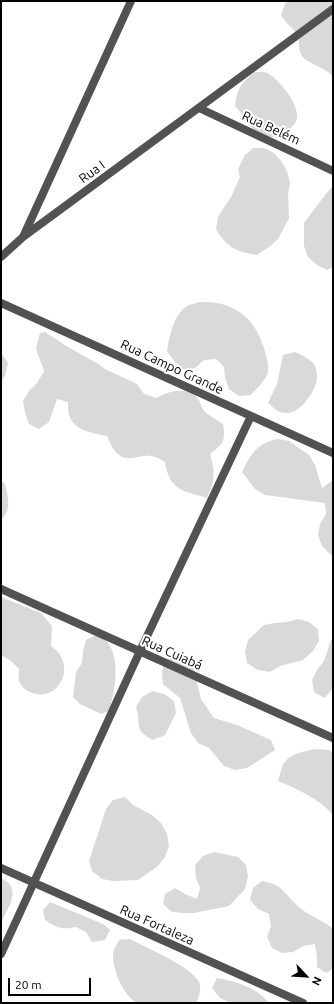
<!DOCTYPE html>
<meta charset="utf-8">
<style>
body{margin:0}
#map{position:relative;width:334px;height:1004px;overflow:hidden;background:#fff;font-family:Ubuntu,sans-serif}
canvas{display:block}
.frame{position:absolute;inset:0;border:2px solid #000;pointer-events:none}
.north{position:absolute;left:286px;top:956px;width:40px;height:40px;-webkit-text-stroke:3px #fff;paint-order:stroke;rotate:115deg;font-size:11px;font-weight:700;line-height:16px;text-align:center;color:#000}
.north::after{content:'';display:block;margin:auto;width:14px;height:18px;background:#000;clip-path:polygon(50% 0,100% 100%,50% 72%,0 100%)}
.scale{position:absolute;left:8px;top:978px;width:83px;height:18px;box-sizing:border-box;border:2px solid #000;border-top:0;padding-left:5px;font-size:12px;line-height:14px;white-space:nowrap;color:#000;-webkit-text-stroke:3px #fff;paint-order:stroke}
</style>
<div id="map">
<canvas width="334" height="1004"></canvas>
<div class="frame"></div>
<div class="north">N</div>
<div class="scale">20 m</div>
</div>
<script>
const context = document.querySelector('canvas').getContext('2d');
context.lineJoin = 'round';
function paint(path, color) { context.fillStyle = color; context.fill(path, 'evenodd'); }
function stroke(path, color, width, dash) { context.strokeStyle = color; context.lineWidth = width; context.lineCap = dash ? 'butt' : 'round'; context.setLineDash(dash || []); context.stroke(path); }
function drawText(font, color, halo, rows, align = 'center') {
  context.font = font + ' Ubuntu,sans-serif'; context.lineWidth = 4; context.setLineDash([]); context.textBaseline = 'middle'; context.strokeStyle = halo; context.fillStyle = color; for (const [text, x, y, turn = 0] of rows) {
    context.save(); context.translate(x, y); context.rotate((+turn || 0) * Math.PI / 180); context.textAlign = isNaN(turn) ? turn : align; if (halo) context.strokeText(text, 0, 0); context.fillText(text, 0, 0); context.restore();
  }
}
const green = new Path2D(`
 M287,1h46v76c-7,-9 -18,-11 -27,-17 -11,-9 -4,-17 -9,-26 -5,-7 -12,-11 -16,-19l4,-11z
 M255,72c4,0 8,-1 12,1 12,6 32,31 30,45 -2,10 -16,19 -26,19 -5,0 -10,-3 -14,-5 -9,-6 -15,-19 -22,-26 1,-15 7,-25 20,-34z
 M253,148h11l10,5 7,8 6,10 3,12 -2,11 1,24 -11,21 -9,8 -12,8c-20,-3 -31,-8 -41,-26l2,-12 13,-20 9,-20 -2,-8 7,-14z
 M333,186v81l-6,3 -10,-5 -9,-8 -4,-11v-23l21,-28z
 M200,302c33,-1 54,14 64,46 2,8 5,16 4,24 -2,8 -12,17 -17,23l-12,1 -10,-7 -4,-11 -1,-11 -8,-8 -12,1 -9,8 -12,1 -9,-8 -7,-10c2,-14 7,-37 20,-45 4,-2 9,-3 13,-4z
 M45,332l23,15 32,18 5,4 32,15 7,10 12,4c13,-7 32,-13 43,2 2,4 3,9 6,12 5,4 12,8 18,12 3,17 0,20 -13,30 5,18 6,25 -3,44 -24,-7 -38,-8 -42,-36 -6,-4 -13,-7 -21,-6 -8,1 -18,5 -25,-1 -6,-5 -9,-12 -12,-19 -14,-3 -33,-5 -38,-21 -1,-4 -1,-9 -1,-13l-11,-3 -8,23 -10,7 -10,-5 -4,-11 -2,-12 6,-10 8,-8 7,-12 -8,-22 4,-16z
 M295,352c7,3 17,8 20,14 1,3 3,9 2,12 -1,13 -17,36 -31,35 -8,0 -12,-5 -18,-10l9,-19 6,-29z
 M1,353l7,10 -3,12 -4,8z
 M278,439l11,2 20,14 6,10 7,23 11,-8v77l-11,-11 -4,-11 2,-11 6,-10 -1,-11 -60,-8 -10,-6 -13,-17c9,-18 15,-29 36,-33z
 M1,481l4,3c3,13 7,26 -4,36z
 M1,597l40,16 11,13 -1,20c3,3 7,5 9,9 13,20 -6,48 -30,37 -5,-2 -9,-6 -11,-11 -1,-3 0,-8 0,-12l-8,-8 -10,-6z
 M298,619l11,3 9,7 1,12 -6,10 -10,9 -23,6 -10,6 -12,-2 -11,-7 -2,-12 3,-11 16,-15 11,-2 12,-1z
 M98,634c3,3 8,6 11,10 11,18 6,48 0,67l-8,3 -21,-10 -7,-7 3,-25 6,-9 1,-12 3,-11z
 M333,637v52l-9,9 -10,-6 -2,-12 5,-10 7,-9 7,-21z
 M175,653l11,3 7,10 8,33 13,19 23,7 34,15 4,10 -28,18 -12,2 -11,-4 -15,-18 -11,-5 -7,-10 -11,-35 -17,-14c-2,-16 -1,-21 12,-31z
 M153,691l11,3 10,7 2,12 -11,22 -12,5c-21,-11 -11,-15 -17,-33l6,-10z
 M316,749l13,1 4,2v63c-13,-16 -36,-26 -55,-34 2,-5 3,-14 6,-18 7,-10 21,-12 32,-14z
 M125,797l8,8 19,10 9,8 6,11 2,12 -4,11 -7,9 -20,14 -25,1 -11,-2 -10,-8 -3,-10 17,-52 7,-9z
 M214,852l24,5 8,8 2,12 -3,12 -16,17 -35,7h-11l-11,-1 -9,-8 2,-10 10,-6 10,6 12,5 3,-11 -4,-10 -1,-13 8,-9z
 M1,878c22,10 7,30 0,45z
 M262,881c21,3 22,13 37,26 10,9 24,13 34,22v40l-7,4 -9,-6v-10l-2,-13 -12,2 -10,6 -11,1 -10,-5 -5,-11 4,-11 -2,-12 -11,-5 -8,-9 3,-12z
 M50,902l53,22 7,6 -5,10 -13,2 -6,-10 -10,-5c-14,3 -19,1 -31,-7l-2,-10z
 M130,939c15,8 62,28 69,43 3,7 0,14 -3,21 -10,0 -53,1 -59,0 -14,-7 -25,-35 -24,-49 0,-4 4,-10 6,-14z
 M217,978c18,3 41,10 52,25h-38l-11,-5 -8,-10z`);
const street = new Path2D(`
 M199,108l134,63
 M23,237l108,-236
 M1,257l22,-20 310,-228
 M1,303l332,150
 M1,589l332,149
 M1,868l302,135
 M1,954l139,-303 111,-235`);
const streetNames = [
 ["Rua Belém",271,128,25],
 ["Rua I",92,172,-36],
 ["Rua Campo Grande",172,367,25],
 ["Rua Cuiabá",172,653,24],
 ["Rua Fortaleza",157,925,24]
];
paint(green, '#d9d9d9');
stroke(street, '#525252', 8);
drawText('13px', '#000', '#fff', streetNames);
</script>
